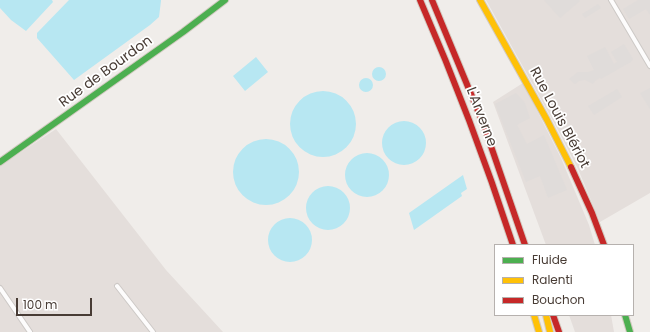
<!DOCTYPE html>
<meta charset="utf-8">
<style>
body{margin:0}
#map{position:relative;width:650px;height:332px;overflow:hidden;background:#f0edea;font-family:Poppins,sans-serif}
canvas{display:block}
.legend{position:absolute;left:494px;top:244px;width:140px;height:72px;box-sizing:border-box;background:#fff;border:1px solid #b6b1ae;margin:0;padding:5px 7px;list-style:none;font-size:12px;color:#483c35}
.legend li{display:flex;align-items:center;gap:8px;height:20px}
.legend b{width:20px;border:1px solid #b6b1ae}
.scale{position:absolute;left:16px;top:298px;width:76px;height:18px;box-sizing:border-box;border:2px solid #483c35;border-top:0;padding-left:5px;font-size:12px;line-height:14px;white-space:nowrap;color:#483c35;-webkit-text-stroke:3px #fff;paint-order:stroke}
</style>
<div id="map">
<canvas width="650" height="332"></canvas>
<ul class="legend">
<li><b style="height:5px;background:#4caf50"></b>Fluide</li>
<li><b style="height:5px;background:#ffc107"></b>Ralenti</li>
<li><b style="height:5px;background:#c62828"></b>Bouchon</li>
</ul>
<div class="scale">100 m</div>
</div>
<script>
const context = document.querySelector('canvas').getContext('2d');
context.lineJoin = 'round';
function paint(path, color) { context.fillStyle = color; context.fill(path, 'evenodd'); }
function stroke(path, color, width, dash) { context.strokeStyle = color; context.lineWidth = width; context.lineCap = dash ? 'butt' : 'round'; context.setLineDash(dash || []); context.stroke(path); }
function drawText(font, color, halo, rows, align = 'center') {
  context.font = font + ' Poppins,sans-serif'; context.lineWidth = 3.5; context.setLineDash([]); context.textBaseline = 'middle'; context.strokeStyle = halo; context.fillStyle = color; for (const [text, x, y, turn = 0] of rows) {
    context.save(); context.translate(x, y); context.rotate((+turn || 0) * Math.PI / 180); context.textAlign = isNaN(turn) ? turn : align; if (halo) context.strokeText(text, 0, 0); context.fillText(text, 0, 0); context.restore();
  }
}
const industrial = new Path2D(`
 M486,0h164v193l-50,29 -22,-53 -20,-39z
 M523,83l38,75 28,67 6,20h-49l-53,-143z
 M56,129l110,141 57,62h-223v-166z
 M569,315h42l3,17h-39z`);
const parking = new Path2D(`
 M544,0h35l1,1 -20,17z
 M638,0h12v15l-4,-6 -17,10 -6,-10z
 M598,4l3,4 -16,10 -3,-4z
 M624,44l9,15 -2,3 -30,17 -1,-1 -5,3 -2,3 -8,-4 -6,1 -4,3 -6,-5 9,-7h10l6,-2 -7,-14 18,-9 9,17 3,-2 -6,-10z
 M650,88v21l-10,-16z
 M617,89l5,8 -28,18 -6,-9z
 M516,93l9,10 5,15 -13,7 10,19 17,-9 23,55 -19,8 -8,-22 -14,6 -31,-78z`);
const water = new Path2D(`
 M0,0h52l1,2 -27,29 -15,-11 -11,-12z
 M69,0h92v1l-2,16 -9,8 -76,55 -37,-42v-5z
 M256,57l12,15 -23,19 -12,-15z
 M372 74a7 7 0 1 1 14 0a7 7 0 1 1-14 0Z
 M359 85a7 7 0 1 1 14 0a7 7 0 1 1-14 0Z
 M290 124a33 33 0 1 1 66 0a33 33 0 1 1-66 0Z
 M382 143a22 22 0 1 1 44 0a22 22 0 1 1-44 0Z
 M233 172a33 33 0 1 1 66 0a33 33 0 1 1-66 0Z
 M345 175a22 22 0 1 1 44 0a22 22 0 1 1-44 0Z
 M463,175l4,14 -6,4 1,3 -48,34 -5,-17z
 M306 208a22 22 0 1 1 44 0a22 22 0 1 1-44 0Z
 M268 240a22 22 0 1 1 44 0a22 22 0 1 1-44 0Z`);
const street = new Path2D(`
 M611,0l39,66
 M117,286l36,46
 M0,288l30,44`);
const fast = new Path2D(`
 M0,162l183,-130 42,-32
 M625,315l5,17`);
const slow = new Path2D(`
 M480,0l67,120 24,47
 M534,315l5,17
 M546,315l4,17`);
const jam = new Path2D(`
 M420,0c35,80 66,162 93,245
 M432,0l51,123 42,122
 M571,167l21,46 12,32
 M553,315l6,17`);
const streetNames = [
 ["Rue de Bourdon",106,72,-36],
 ["L'Arverne",481,117,69],
 ["Rue Louis Blériot",559,118,62]
];
paint(industrial, '#e4dedb');
paint(parking, '#e0dcda');
paint(water, '#b7e7f2');
stroke(street, '#cdc9c6', 6);
stroke(fast, '#d2cac1', 8);
stroke(slow, '#d2cac1', 8);
stroke(jam, '#d2cac1', 8);
stroke(street, '#fdfcfc', 4);
stroke(fast, '#4caf50', 6);
stroke(slow, '#ffc107', 6);
stroke(jam, '#c62828', 6);
drawText('14px', '#483c35', '#fff', streetNames);
</script>
